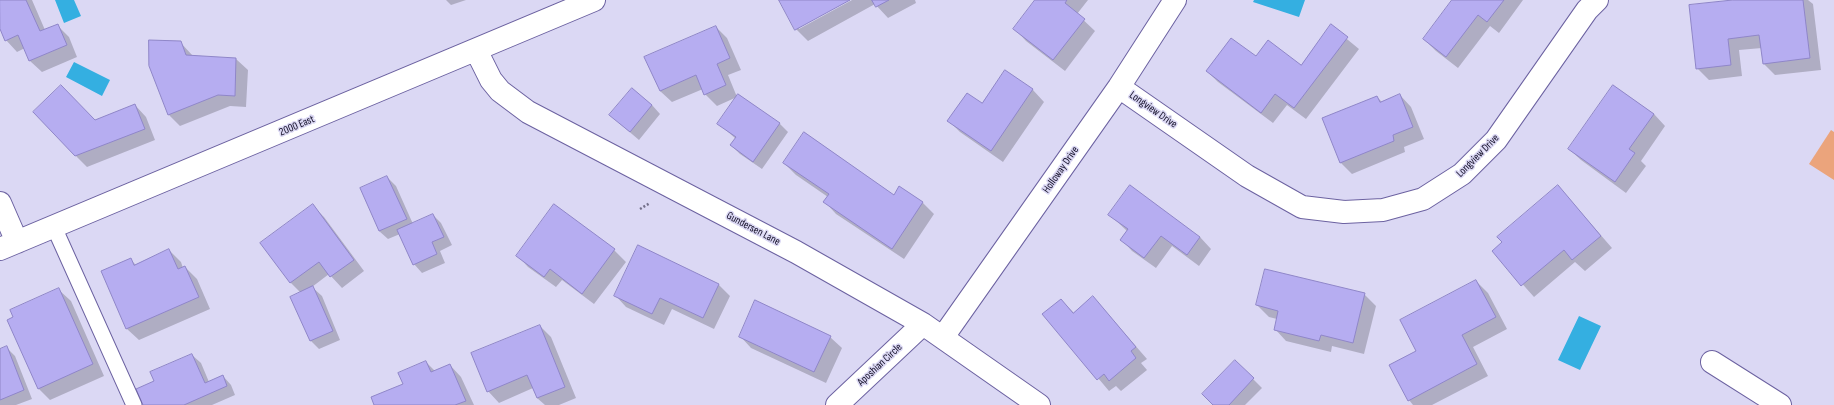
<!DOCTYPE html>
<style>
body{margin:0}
canvas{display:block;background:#dbd8f4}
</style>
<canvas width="1834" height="405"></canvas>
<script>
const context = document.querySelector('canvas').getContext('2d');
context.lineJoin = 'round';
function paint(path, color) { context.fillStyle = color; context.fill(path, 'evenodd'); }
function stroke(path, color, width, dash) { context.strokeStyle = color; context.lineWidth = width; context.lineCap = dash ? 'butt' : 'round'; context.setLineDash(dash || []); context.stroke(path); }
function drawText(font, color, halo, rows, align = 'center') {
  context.font = font + ' "Sofia Sans Condensed",sans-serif'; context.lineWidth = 3; context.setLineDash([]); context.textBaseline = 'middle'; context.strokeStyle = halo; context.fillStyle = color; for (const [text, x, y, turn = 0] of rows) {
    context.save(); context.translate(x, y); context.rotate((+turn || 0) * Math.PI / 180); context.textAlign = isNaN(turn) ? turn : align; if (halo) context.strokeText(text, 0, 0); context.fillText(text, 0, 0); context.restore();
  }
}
const green = new Path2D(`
 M1831,130l3,2v48l-25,-16z`);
const water = new Path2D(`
 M55,0h19l7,16 -17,7z
 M1254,0h51l-6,17 -46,-15z
 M74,62l36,18 -8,16 -36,-19z
 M1579,316l22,10 -21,44 -22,-10z`);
const shadow = new Path2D(`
 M0,0h32l13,30 12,-5 12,12 8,20 -35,15 -12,-11 -5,-13 -8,4 -11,-12 -6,-13z
 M446,0h20l-15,5z
 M780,0h68l-49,27v2l53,-29h63l1,3 -28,15 -13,-14 -67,37 -12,-12z
 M1037,0h51l-11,14 18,17 -30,40 -39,-30 -11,-12z
 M1453,0h70l-24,33 -9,-7 -32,42 -22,-17 -12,-12z
 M1742,0h66l5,4 8,66 -46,5 -11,-11 -2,-16 -23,2 3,26 -33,4 -12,-12z
 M1331,26l28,23 -53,70 -19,-14 -14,18 -55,-41 -11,-11 49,-13 45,8z
 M716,27l11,11 14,32 -13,5 9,22 -20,9 -12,-12 -2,-5 -31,13 -12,-11z
 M180,42l13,14 43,3 12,11 -2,37 -16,-1 -50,20 -11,-11z
 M1005,71l28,19 11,12 -41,60 -43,-30 -11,-11 33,-17z
 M1614,86l40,28 11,12 -24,35 5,5 -20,27 -45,-33 -12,-11z
 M739,95l41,29 8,8 -26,37 -22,-15 -9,-9 5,-6 -17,-15z
 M1400,95l11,12 13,32 -20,8 1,5 -53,22 -12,-12 37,-65 5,5z
 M135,105l11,12 9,23 -68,27 -11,-11 19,-35z
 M652,105l8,9 -21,26 -20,-17z
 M805,133l89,63 5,-9 24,16 11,11 -30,45 -68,-45 -11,-12 3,-5 -32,-22 -12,-12z
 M387,177l9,9 17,38 20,-9 8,8 11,22 -12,6 5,12 -23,10 -8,-9 -14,-30 -12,5 -9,-8z
 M1558,186l54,62 -27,23 -10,-9 -41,35 -41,-46z
 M313,206l11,11 40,54 -22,17 -13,-14 -17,13 10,9 18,44 -21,9 -8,-8 -20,-44 10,-4 -11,-11z
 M1109,214l91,23 11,12 -12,17 -27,-20 -16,22 -24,-17 -11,-12 6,-8z
 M169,250l12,12 2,6 2,-1 12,12 13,30 -71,31 -12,-11 -25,-57 28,-13 6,6z
 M614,250l12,12 -32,42 -32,-24 -6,7 -28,-20 -11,-12z
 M1476,281l12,12 19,36 -34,18 15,29 -56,29h-19l-4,-5 9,-49z
 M719,285l11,11 -16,33 -42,-20 -8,16 -38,-18 -11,-12z
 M59,290l12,11 33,75 -54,24 -12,-12z
 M1364,294l12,12 -12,48 -32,-8 -1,6 -45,-11 -11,-12 2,-10 -8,-2 -12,-12z
 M1093,297l54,62 -6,4 6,7 -26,21 -5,-5 -7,5 -65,-77 17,-14 13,13z
 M540,326l11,11 25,61 -17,7h-14l-8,-7 -4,-10 -34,15 -11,-12z
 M740,336l90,1 12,11 -16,35 -75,-35z
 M6,347l9,9 17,43 -16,6h-16v-55z
 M192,355l9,8 8,19 14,-6 8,9 4,10 -23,10h-68l12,-23z
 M1235,361l27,27 -17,17h-31z
 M426,362l9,9 15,-6 11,12 13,28h-99l29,-21z`);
const building = new Path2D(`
 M0,0h26l14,31 18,-7 9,21 -38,16 -11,-26 -13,6 -5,-12z
 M779,0h71l-55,30z
 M872,0h17l-13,7z
 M1035,0h32l-2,3 20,16 -32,41 -40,-31z
 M1452,0h52l-17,22 -9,-7 -32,42 -23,-18z
 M1733,0h70l7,58 -47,6 -4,-29 -31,4 3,26 -35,4 -7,-64z
 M1331,24l17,13 -54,71 -19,-14 -14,19 -55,-42 25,-33 25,18 12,-16 33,25z
 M716,26l14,32 -13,6 9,21 -22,10 -8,-20 -36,16 -16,-34z
 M149,40l32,1 5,14 50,3 -1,38 -17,-1 -50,20 -19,-49z
 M1005,70l28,19 -42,62 -44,-30 20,-28 15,10z
 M61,85l34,35 40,-16 10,25 -70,27 -42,-44z
 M1613,85l41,29 -25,35 6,4 -20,29 -47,-33z
 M632,88l20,17 -22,27 -21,-17z
 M738,94l42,29 -27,39 -23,-17 6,-8 -19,-13z
 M1400,94l13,33 -20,8 1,6 -54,22 -18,-45 55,-22 3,6z
 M804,132l90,63 5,-9 24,16 -31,47 -69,-47 6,-8 -46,-31z
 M387,176l20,43 -28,12 -19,-43z
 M1130,185l70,52 -13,18 -26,-19 -17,22 -24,-18 8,-11 -20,-14z
 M1558,185l43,51 -29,24 -8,-10 -43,36 -29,-35 10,-9 -5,-5z
 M313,204l41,56 -24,17 -11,-15 -29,21 -30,-40z
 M554,204l61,45 -33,45 -32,-25 -6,8 -28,-21z
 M433,214l11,23 -12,5 5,12 -24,11 -16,-35z
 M638,245l81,39 -16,34 -43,-20 -8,16 -38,-18z
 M169,249l9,20 7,-3 14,31 -73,32 -25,-58 30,-13 3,7z
 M1265,269l100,24 -12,50 -32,-8 -2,6 -45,-11 4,-19 -22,-6z
 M1476,280l20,37 -34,18 15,29 -69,37 -19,-36 27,-14 -16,-31z
 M313,286l20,45 -23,10 -20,-44z
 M59,288l34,76 -55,25 -31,-69 6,-3 -3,-7z
 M1093,296l43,51 -5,4 5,7 -27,23 -5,-7 -7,6 -55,-66 19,-15 12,14z
 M755,300l76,36 -17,36 -75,-35z
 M540,325l25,62 -28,11 -10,-23 -40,17 -16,-39z
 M7,346l17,44 -24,10v-51z
 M192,354l13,29 18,-8 4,11 -43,19h-41l-7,-16 18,-8 -4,-9z
 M1235,360l19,18 -25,27h-16l-11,-11z
 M426,361l5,11 19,-8 16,37 -11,4h-81l-3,-8 32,-13 -5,-11z`);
const path = new Path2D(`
 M640,209l10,-6`);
const service = new Path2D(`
 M54,227l80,178`);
const minor = new Path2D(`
 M476,50l15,30 9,11 28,21 268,140 127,72 116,81
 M1119,87l128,89 55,31 42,5 39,-2 40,-11 39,-25 34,-34 91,-130 10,-10
 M0,203l17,39
 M0,249l594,-249
 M943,337l176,-250 56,-87
 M1712,362l68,43
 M837,405l86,-81`);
const streetNames = [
 ["Longview Drive",1153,110,35],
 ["2000 East",297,126,-23],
 ["Longview Drive",1478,156,-45],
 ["Holloway Drive",1061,170,-55],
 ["Gundersen Lane",753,229,28],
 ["Aposhian Circle",880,365,-43]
];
paint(green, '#eba47c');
paint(water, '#34afe1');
paint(shadow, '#0003');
paint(building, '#b6adf1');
stroke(building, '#8f86c8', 1);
stroke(service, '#6c62a1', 17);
stroke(minor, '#6c62a1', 24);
stroke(path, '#736f89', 2.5, [2, 2]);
stroke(service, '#fff', 15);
stroke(minor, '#fff', 22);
drawText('11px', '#130f27', '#dbd8f4', streetNames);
</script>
